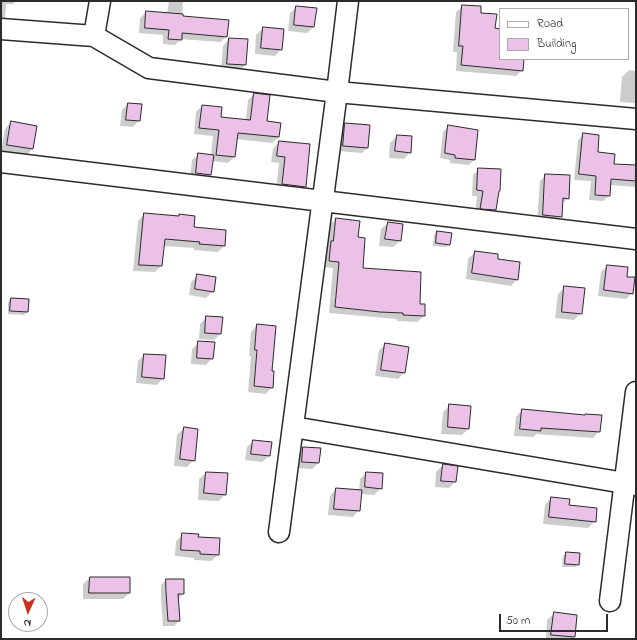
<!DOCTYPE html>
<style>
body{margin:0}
#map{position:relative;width:637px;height:640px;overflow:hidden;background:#fff;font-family:"Indie Flower",sans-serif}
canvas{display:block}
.frame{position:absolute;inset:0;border:2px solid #2b2b2b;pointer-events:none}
.legend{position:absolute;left:499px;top:8px;width:130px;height:52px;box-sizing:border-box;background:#fff;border:1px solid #aaa;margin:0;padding:5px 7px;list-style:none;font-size:12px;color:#2b2b2b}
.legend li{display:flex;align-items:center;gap:8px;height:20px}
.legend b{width:20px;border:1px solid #aaa}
.north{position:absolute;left:8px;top:592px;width:40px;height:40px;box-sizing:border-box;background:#fff;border:1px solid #aaa;border-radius:50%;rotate:183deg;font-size:11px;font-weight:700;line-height:16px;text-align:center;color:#2b2b2b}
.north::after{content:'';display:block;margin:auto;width:14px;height:18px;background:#c8321e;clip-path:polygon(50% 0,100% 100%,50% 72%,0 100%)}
.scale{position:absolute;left:499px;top:614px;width:109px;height:18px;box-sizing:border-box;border:2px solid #2b2b2b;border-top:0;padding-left:5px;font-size:12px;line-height:14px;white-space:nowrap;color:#2b2b2b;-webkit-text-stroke:3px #fff;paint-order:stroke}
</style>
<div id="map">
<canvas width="637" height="640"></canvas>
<div class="frame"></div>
<ul class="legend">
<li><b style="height:5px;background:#fff"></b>Road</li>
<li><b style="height:11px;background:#ebc1e8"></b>Building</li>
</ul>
<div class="north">N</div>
<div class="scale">50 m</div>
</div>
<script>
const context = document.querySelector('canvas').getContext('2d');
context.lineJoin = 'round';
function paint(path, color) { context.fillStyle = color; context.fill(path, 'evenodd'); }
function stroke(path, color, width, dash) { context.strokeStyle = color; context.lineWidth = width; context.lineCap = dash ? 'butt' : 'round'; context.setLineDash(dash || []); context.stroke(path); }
const shadow = new Path2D(`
 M1,1h15l-3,3h-7l-1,13 -4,4z
 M169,1h14l-1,16 44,19 -5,6 -40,-3 -6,6 -12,-1v-9l-24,-2 1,-15 6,-6 21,2z
 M463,6l17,8 14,15 6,1v29h23l-1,11 -6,6 -60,-5 1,-19h-4l3,-40z
 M297,7l17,20 -7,6 -19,-2 2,-18z
 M263,28l18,21 -6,7 -20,-2 1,-19z
 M229,39l16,26 -6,7 -18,-2 2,-24z
 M629,70l7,1v30l-2,2 -14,-1 2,-25z
 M254,94l12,28 14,1 -1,14 -7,6 -36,-4 -2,18 -6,6 -16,-2 -2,14 -6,6 -14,-1 2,-20 7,-6 12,1 2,-19 -19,-2 2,-22 6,-6 18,11 26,3 2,-20z
 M128,104l11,16 -6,7 -13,-1 2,-16z
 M11,122l25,4 -4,23 -6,7 -25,-4 4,-23z
 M346,124l21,24 -5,5 -24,-2 2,-22z
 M449,126l25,34 -5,5 -19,-2v-3l-10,-2 3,-26z
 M584,134l13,19 16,12 23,1v21l-26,-2 -1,11 -6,5 -14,-1 2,-19 -17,-1 4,-40z
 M397,136l13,16 -6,7 -15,-1 1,-15z
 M279,142l26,44 -6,7 -23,-2 3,-28 -8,-1 2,-13z
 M479,169l20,22 -2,2 -2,17 -6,6 -14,-2 2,-18h-5l1,-21z
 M546,175l22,23 -6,6 -1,12 -6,6 -18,-1 3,-40z
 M144,214l49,14 31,18 -6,6 -24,-2v-2l-31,-2 -2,20 -6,6 -22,-1 5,-50z
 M336,219l26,50 57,36 5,11 -7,6 -20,-1v-2l-68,-6 4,-45 -10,-1 2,-18 2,-3 3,-21z
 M388,223l14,2 -2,16 -7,6 -14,-1 2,-17z
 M437,232l13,12 -4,3 -13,-1 1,-11z
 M475,252l21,8 21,19 -6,7 -45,-7 2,-20z
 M607,266l25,27 -6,6 -28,-3 3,-24z
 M198,275l15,16 -7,7 -17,-3 2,-13z
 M565,287l16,26 -7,7 -19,-2 3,-24z
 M11,299l16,13 -3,3 -16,-1v-12z
 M207,317l13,17 -6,6 -15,-1 1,-15z
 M257,325l14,47 1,15 -6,7 -18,-2 3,-36h-2l2,-24z
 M199,342l13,16 -6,7 -15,-1 1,-15z
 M386,344l18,29 -6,6 -23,-3 4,-26z
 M144,355l19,23 -6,7 -21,-2 2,-22z
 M450,405l18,24 -6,6 -21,-1 2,-22z
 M522,410l77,21 -6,7 -57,-4 -3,3 -19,-1 2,-19z
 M184,428l13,2 -3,30 -7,7 -13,-1 3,-31z
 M254,441l15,15 -7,6 -17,-2 2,-13z
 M303,448l15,15 -6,6 -16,-1 1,-13z
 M443,465l13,2 -1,15 -6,6 -14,-1 1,-15z
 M206,473l19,21 -6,7 -21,-1 1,-21z
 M366,473l15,15 -7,7 -13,-1 -2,16 -6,7 -25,-2 2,-19 6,-7 23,2 1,-12z
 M551,498l44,23 -7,7 -45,-4 2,-19z
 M183,534l14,4 21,17 -7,6 -17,-1v-2l-19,-2 1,-15z
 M566,553l12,11 -3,3h-13l1,-11z
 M90,578l39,15 -6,6h-40v-15z
 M166,580l17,14 -5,5 1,22 -5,5h-11l-2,-28v-13z
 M554,614l20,23 -3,2h-25l1,-19z`);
const building = new Path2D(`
 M462,5l19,1v7l16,1 -2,14 5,1v30h24l-1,12 -62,-6 2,-19h-4z
 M296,6l21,2 -3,19 -20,-2z
 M146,11l37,3v2l46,4 -2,17 -45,-4v7l-14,-1 1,-9 -24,-2z
 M263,27l21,2 -2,21 -21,-2z
 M229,38l19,1 -2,26 -19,-1z
 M254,93l16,2 -3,26 14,2 -2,14 -41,-4 -3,24 -19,-2 3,-25 -20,-2 3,-23 20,2 -1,10 29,3z
 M128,103l14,1 -2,17 -14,-1z
 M11,121l26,5 -4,23 -26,-4z
 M345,123l25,2 -2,23 -25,-2z
 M448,125l30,5 -3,30 -20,-2v-3l-10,-2z
 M583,133l16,2 -1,17 17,2 -1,10 22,1v16l-25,-2 -1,17 -15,-1 1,-19 -17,-2z
 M397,135l15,1 -1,17 -16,-2z
 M279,141l31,3 -4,43 -24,-3 3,-27 -8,-1z
 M198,153l16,2 -3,20 -15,-2z
 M478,168l23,1 -1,22h-1l-3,19 -16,-1 3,-18 -6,-1z
 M545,174l25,1 -1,24 -6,-1 -1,19 -19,-2z
 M144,213l35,3v-2l16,2 -1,11 32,3 -1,16 -26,-2 1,-2 -35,-3 -3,27 -23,-1z
 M336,218l24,3 -2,16 7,1 -2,30 58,4 -1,32h5v12l-22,-1v-2l-23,-1 -45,-5 4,-45 -10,-1 2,-20h2z
 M388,222l15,2 -2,17 -16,-2z
 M437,231l15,2 -2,12 -14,-2z
 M475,251l23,3v5l22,3 -2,18 -46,-7z
 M607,265l21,2 -1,10h8l-2,17 -29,-4z
 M197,274l19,3 -2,15 -19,-3z
 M564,286l21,2 -3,26 -20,-2z
 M11,298l18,1 -1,13 -18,-1z
 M206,316l17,1 -2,17 -16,-1z
 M257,324l19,2 -4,45h2l-1,17 -19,-2 3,-36h-2z
 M198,341l17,1 -2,17 -16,-1z
 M385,343l24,4 -4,26 -24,-3z
 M144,354l22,1 -2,24 -22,-2z
 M449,404l22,2 -2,23 -21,-2z
 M522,409l63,6v-1l17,1 -2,17 -59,-4v3l-21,-2z
 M184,427l14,2 -3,32 -15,-2z
 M253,440l19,2 -2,14 -19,-2z
 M303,447l18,1 -2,15 -17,-1z
 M443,464l15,2 -2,16 -15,-1z
 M206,472l22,1 -2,22 -22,-2z
 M366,472l17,1 -1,16 -17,-2z
 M336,488l26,2 -2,21 -26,-2z
 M551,497l19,2 -1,6 28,3 -1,14 -47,-5z
 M182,533l17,1 -1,3 22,1 -1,17 -19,-1v-3l-19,-1z
 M566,552l14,1 -1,12 -14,-1z
 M90,577h40v16h-41z
 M166,579h18v15h-6l2,27h-12l-2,-29z
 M554,612l23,3 -2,22 -24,-2z`);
const minor = new Path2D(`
 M1,29l93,7 6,-35
 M94,36l55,32 188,24 299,27
 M1,162l635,77
 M293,427l343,58
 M279,532l58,-440 11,-91
 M610,601l26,-209`);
paint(shadow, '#0003');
paint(building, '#ebc1e8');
stroke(building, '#2b2b2b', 1);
stroke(minor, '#2b2b2b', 23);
stroke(minor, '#fff', 20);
</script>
